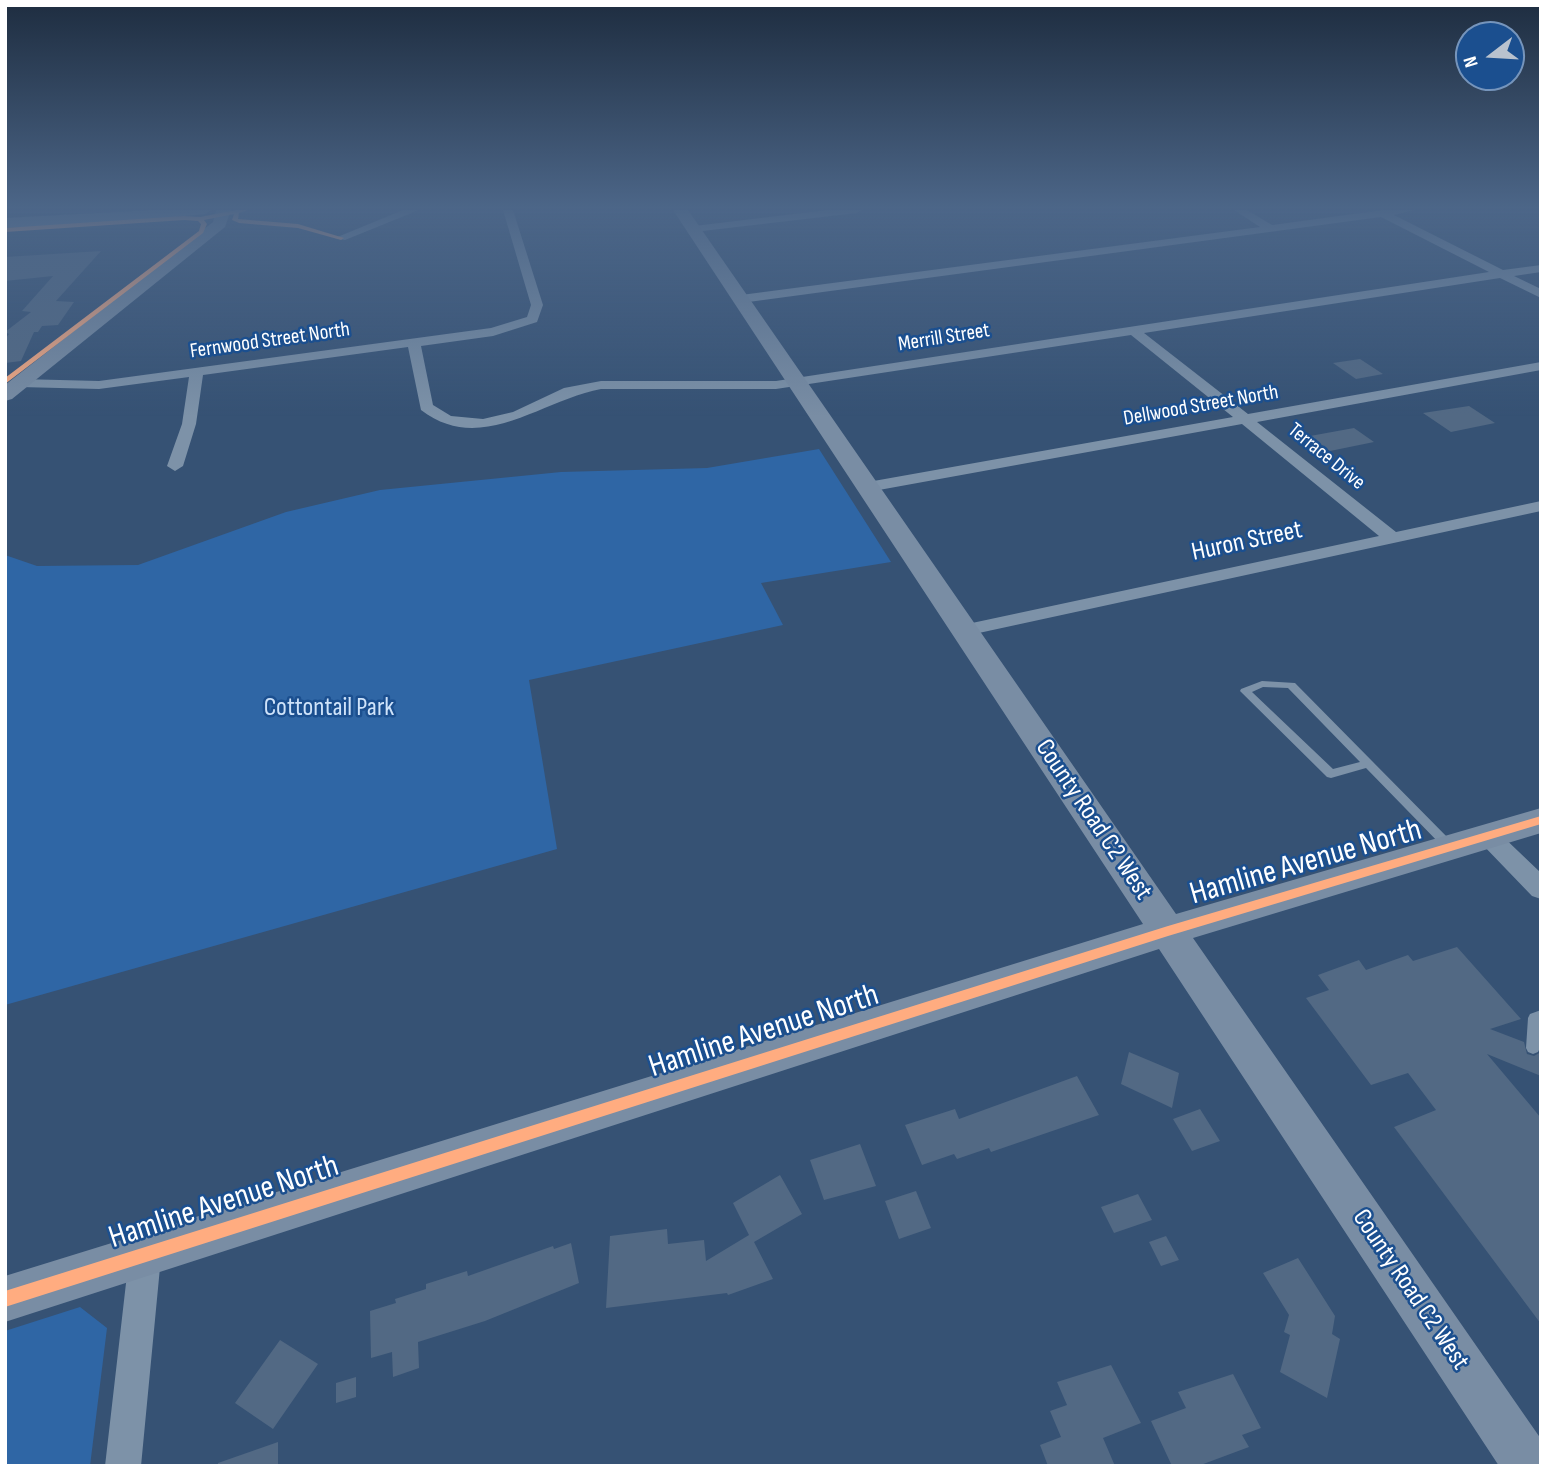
<!DOCTYPE html>
<style>
body{margin:0}
#map{position:relative;width:1546px;height:1471px;overflow:hidden;background:#365274;font-family:"Sofia Sans Condensed",sans-serif}
canvas{display:block}
.frame{position:absolute;inset:0;border:7px solid #fff;pointer-events:none}
.north{position:absolute;left:1455px;top:21px;width:70px;height:70px;box-sizing:border-box;background:#1b4f8f;border:2px solid #7695bc;border-radius:50%;rotate:253deg;font-size:19px;font-weight:700;line-height:28px;text-align:center;color:#fff}
.north::after{content:'';display:block;margin:auto;width:24px;height:32px;background:#b9c2ce;clip-path:polygon(50% 0,100% 100%,50% 72%,0 100%)}
</style>
<div id="map">
<canvas width="1546" height="1471"></canvas>
<div class="frame"></div>
<div class="north">N</div>
</div>
<script>
const context = document.querySelector('canvas').getContext('2d');
context.lineJoin = 'round';
function paint(path, color) { context.fillStyle = color; context.fill(path, 'evenodd'); }
function drawText(font, color, halo, rows, align = 'center') {
  context.font = font + ' "Sofia Sans Condensed",sans-serif'; context.lineWidth = 5; context.setLineDash([]); context.textBaseline = 'middle'; context.strokeStyle = halo; context.fillStyle = color; for (const [text, x, y, turn = 0] of rows) {
    context.save(); context.translate(x, y); context.rotate((+turn || 0) * Math.PI / 180); context.textAlign = isNaN(turn) ? turn : align; if (halo) context.strokeText(text, 0, 0); context.fillText(text, 0, 0); context.restore();
  }
}
const green = new Path2D(`
 M819,449l72,113 -130,21 22,42 -254,55 28,169 -552,156v-450l32,11 101,-1 148,-53 94,-22 181,-18 146,-4z
 M80,1307l27,21 -17,138h-85v-135z`);
const building = new Path2D(`
 M101,251l-45,50 18,1 -16,23 -16,1 -4,6h-4l-13,29 -16,2v-24l4,-5 -4,-2 26,-20 -9,-1 31,-35 -48,5v-24z
 M1360,359l23,15 -27,5 -23,-16z
 M1469,406l26,17 -44,9 -28,-19z
 M1354,428l20,14 -44,9 -20,-15z
 M1457,947l64,72 -31,10 34,13 3,12 7,2 7,-4v24l-54,-22 54,64v206l-147,-197 42,-17 -28,-37 -37,12 -65,-87 23,-8 -11,-15 41,-15 7,10 42,-15 5,6z
 M1129,1052l50,21 -7,35 -51,-24z
 M1077,1076l22,39 -108,37 -2,-4 -32,11 -3,-5 -32,11 -17,-40 50,-16 4,10z
 M1200,1109l20,32 -28,10 -19,-32z
 M860,1144l16,42 -52,14 -14,-40z
 M780,1175l22,39 -48,28 19,37 -45,16 -1,-2 -121,15 4,-72 57,-7 1,15 36,-4 2,21 43,-26 -16,-32z
 M916,1191l15,37 -32,11 -14,-38z
 M1138,1194l14,26 -38,13 -13,-26z
 M1166,1236l13,24 -18,6 -12,-24z
 M571,1243l8,40 -94,38 -67,21 1,26 -26,9 -1,-25 -21,6 -1,-47 26,-8 -1,-4 31,-10v-5l41,-13 1,5 85,-30 1,3z
 M1298,1258l37,58 -3,18 8,5 -13,59 -47,-26 10,-37 -6,-3 5,-17 -26,-42z
 M280,1340l38,24 -45,65 -38,-26z
 M1111,1365l30,58 -38,15 12,28h-67l-8,-21 21,-8 -11,-26 17,-6 -10,-23z
 M1233,1374l28,54 -19,7 7,12 -51,19h-26l-21,-45 35,-13 -8,-16z
 M356,1377v20l-20,6v-20z
 M278,1442v24h-60v-3z`);
const lane = new Path2D(`
 M1262,681l33,2 157,159 2,3 -2,3 -4,2 -4,-2 -78,-80 -35,10 -4,-1 -87,-86 1,-2zM1263,687l25,1 72,74 -27,7 -81,-77z
 M1541,1010l-1,38 -2,4 -5,2 -5,-2 -2,-4 2,-30 2,-4z`);
const street = new Path2D(`
 M403,210h16l-74,30 -10,-2z
 M503,210h10l30,95 -6,17 -44,14 -72,10 12,59 18,11 32,3 30,-7 51,-24 37,-7h175l713,-109 -108,-55 -640,86 -6,-4 6,-4 519,-68 -26,-17h13l25,15 111,-15h32l-21,5 109,55 38,-5v7l-27,4 27,13v9l-41,-20 -356,55 104,81 293,-52v8l-284,52 139,110 145,-31v10l-576,125 -7,-2 -2,-4 2,-4 421,-90 -137,-112 -374,68 -8,-5 8,-5 365,-65 -102,-82 -355,54h-175c-60,11 -120,67 -180,21l-13,-63 -205,28 -7,49 -13,42 -8,5 -8,-5 15,-42 7,-47 -90,12 -79,-2 -7,-4 7,-4 79,2 392,-53 36,-11 4,-12z
 M827,210h35l-5,3 -163,19 -5,-3 5,-3z
 M1488,827l8,3 45,43v26l-9,-3 -52,-54 -4,-6 4,-6z
 M145,1241l11,5 5,11 -20,209h-36l24,-209 5,-11z`);
const secondary = new Path2D(`
 M152,210h60l-7,4 -98,10 -102,4v-10z
 M216,210h15l-6,17 -213,172 -7,2v-16l208,-163z
 M673,210h15l488,704 365,-106v25l-348,105 348,501v27h-42l-340,-517 -1154,373v-46l1138,-352z`);
const cycleway = new Path2D(`
 M236,210h12l-9,3 -1,6 60,5 46,14 -3,2 -43,-12 -59,-5 -7,-3 2,-6 -30,6 3,4 -4,9 -198,151v-6l194,-147 2,-7 -3,-3 -14,-1 -179,12v-4l179,-12 16,1z
 M1541,816v8l-373,112 -1163,371v-16l1163,-365z`);
const farStreetnames = [
 ["Merrill Street",944,338,-9],
 ["Fernwood Street North",270,341,-8],
 ["Dellwood Street North",1201,406,-10],
 ["Terrace Drive",1326,457,39]
];
const streetNames = [
 ["Huron Street",1247,542,-12],
 ["County Road C2 West",1093,820,56],
 ["County Road C2 West",1410,1290,56]
];
const parkNames = [
 ["Cottontail Park",329,708]
];
const nearStreetnames = [
 ["Hamline Avenue North",1306,863,-16],
 ["Hamline Avenue North",764,1032,-18],
 ["Hamline Avenue North",224,1203,-18]
];
paint(green, '#2f66a5');
paint(building, '#526984');
paint(lane, '#7d92a8');
paint(street, '#7d92a8');
paint(secondary, '#798da4');
paint(cycleway, '#ffac80');
const sky = context.createLinearGradient(0, 0, 0, 416);
sky.addColorStop(0, '#1e2d40');
sky.addColorStop(0.5, '#4c6688');
sky.addColorStop(1, '#4c668800');
context.fillStyle = sky;
context.fillRect(0, 0, 1546, 416);
drawText('21px', '#fff', '#1b4f8f', farStreetnames);
drawText('26px', '#fff', '#1b4f8f', streetNames);
drawText('26px', '#cfe3fa', '#1b4f8f', parkNames);
drawText('32px', '#fff', '#1b4f8f', nearStreetnames);
</script>
